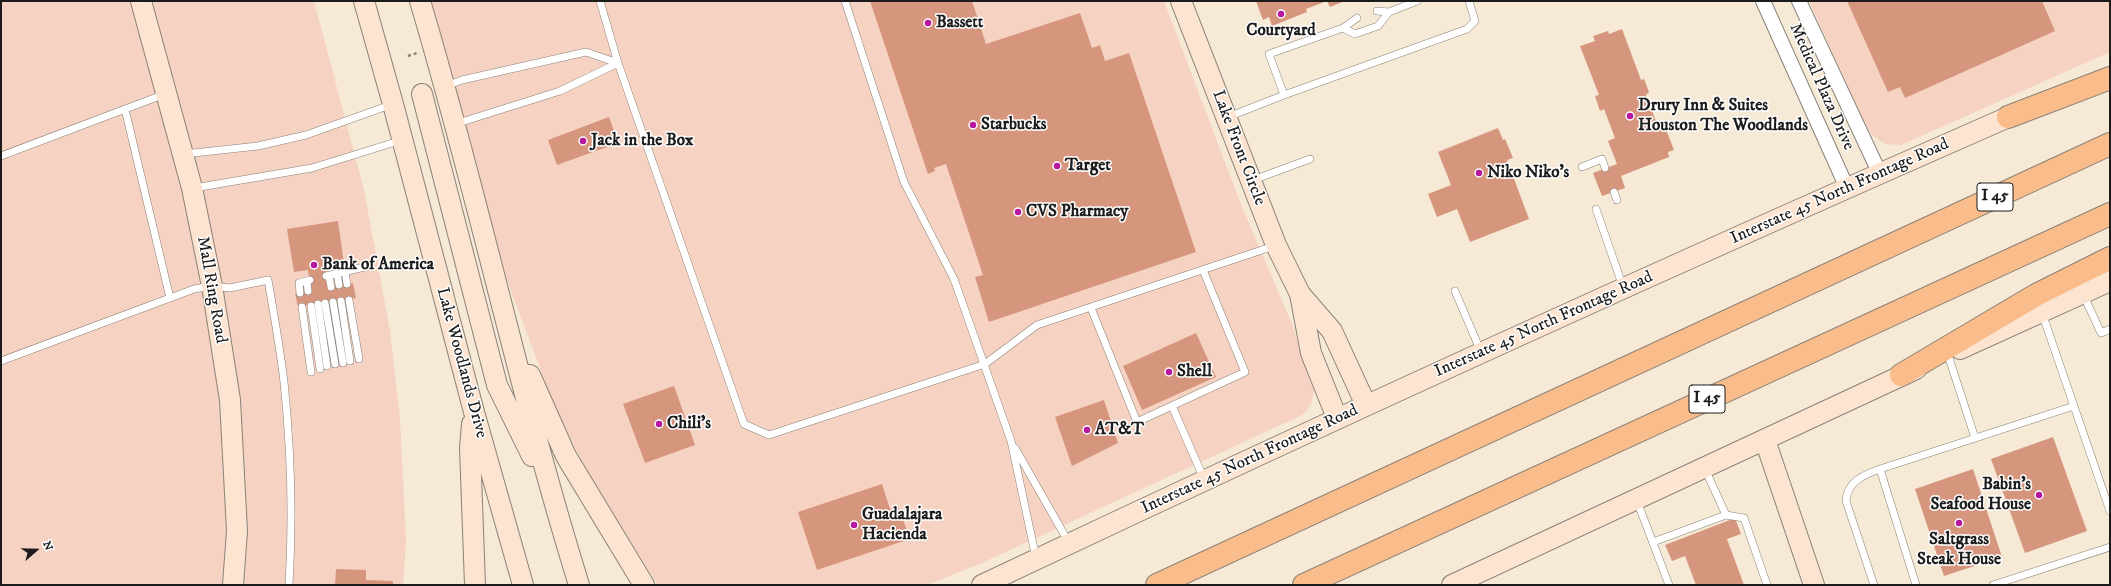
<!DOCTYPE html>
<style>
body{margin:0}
#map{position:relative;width:2111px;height:586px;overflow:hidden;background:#f6e9d5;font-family:"IM FELL DW Pica",serif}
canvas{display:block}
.frame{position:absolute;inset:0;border:2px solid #1c1c1c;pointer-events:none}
.north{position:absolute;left:16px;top:530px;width:40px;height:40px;-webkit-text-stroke:3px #fff;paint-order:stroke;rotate:70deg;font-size:11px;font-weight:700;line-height:16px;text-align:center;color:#1c1c1c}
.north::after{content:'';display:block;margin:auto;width:14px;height:18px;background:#1c1c1c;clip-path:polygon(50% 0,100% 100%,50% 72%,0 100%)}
</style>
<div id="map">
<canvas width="2111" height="586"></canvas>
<div class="frame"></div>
<div class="north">N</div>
</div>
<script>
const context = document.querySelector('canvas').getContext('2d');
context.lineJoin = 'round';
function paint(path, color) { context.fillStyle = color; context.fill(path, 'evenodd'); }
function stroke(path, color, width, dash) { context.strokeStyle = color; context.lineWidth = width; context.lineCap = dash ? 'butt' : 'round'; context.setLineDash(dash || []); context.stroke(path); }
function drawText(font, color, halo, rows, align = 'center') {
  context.font = font + ' "IM FELL DW Pica",serif'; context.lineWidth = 3; context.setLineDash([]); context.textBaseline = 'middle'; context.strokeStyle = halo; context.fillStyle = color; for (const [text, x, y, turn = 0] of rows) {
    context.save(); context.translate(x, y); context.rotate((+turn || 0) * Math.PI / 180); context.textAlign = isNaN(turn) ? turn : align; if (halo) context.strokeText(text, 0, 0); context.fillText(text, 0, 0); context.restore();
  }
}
const built = new Path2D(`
 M1,1h313l50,189 26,141 10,88 6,121 -3,45h-402z
 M431,1h733l76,201 52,122 12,37 11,25 -4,19 -9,10 -320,148 -55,22h-269l-71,-113 -35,-72 -47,-125z
 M1809,1h301v51l-209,93 -16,-1 -13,-9 -7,-11z`);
const building = new Path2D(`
 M870,1h102l14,43 94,-31 12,35 8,-3 5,16 24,-8 67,199 -207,70 -14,-45 8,-2 -37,-111 -12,4 1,3 -7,3z
 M1256,1h71l-21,8 1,3 -35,14 -3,-9 -6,3z
 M1327,1h18l-15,6z
 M1847,1h195l13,30 -150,67 -5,-11 -12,5z
 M1622,29l19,51 3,-1 5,13 -3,3 11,29 6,-2 11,28 -6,2 1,5 -48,19 4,12 -23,8 -9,-23 24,-9 -9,-23 7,-3 -11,-29 -4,2 -5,-15 4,-1 -19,-49 15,-5 -2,-5 15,-5 1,3z
 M609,117l9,26 -61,22 -9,-25z
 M1498,128l5,12 2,-1 8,19 -6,2 22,59 -59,23 -13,-33 -20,8 -9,-23 23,-9 -13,-33z
 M338,221l6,43 -19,2 3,21 25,-4 3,15 -58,9 -3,-14 16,-2 -3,-21 -14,2 -7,-43z
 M1196,333l20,44 -74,33 -19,-44z
 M674,386l21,59 -50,18 -22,-59z
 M1104,400l14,43 -46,23 -17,-49z
 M2053,437l34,94 -62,22 -34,-94z
 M1973,469l29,88 -58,19 -29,-87z
 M882,484l8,25 8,-3 12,33 -93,31 -19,-58z
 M1735,518l6,16 -14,5 17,46h-48l-11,-29 -13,5 -7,-16z
 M336,569l30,1v10l27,1v4h-58z`);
const path = new Path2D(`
 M408,56l9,-3`);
const lane = new Path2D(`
 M600,1l18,62 126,361 25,11 216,-71 52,-39 237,-79
 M845,1l59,181 50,97 57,162 25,117
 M1377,11l12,1
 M1343,28l14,-10
 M446,86l16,-6 124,-28 32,11
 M1284,95l183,-66 8,-8 -6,-20
 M125,109l45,189
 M1228,117l56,-22 -15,-41 74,-26 12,6 23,-8 11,-14 28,-11
 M455,124l105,-33 58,-28
 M184,154l74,-8 48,-11 87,-31
 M1,156l164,-62
 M1582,167l20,-8 3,9
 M1253,180l57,-21
 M194,188l118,-20 90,-28
 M1614,192l3,8
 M1596,209l27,78
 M345,272l2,12
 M337,273l2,12
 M326,276l43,-10
 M329,276l2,11
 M307,281l1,10
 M1455,291l26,61
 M300,293l-1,-10 11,-3
 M2083,294l18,39 9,-4
 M349,300l10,59
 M341,301l9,60
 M333,302l10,61
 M325,303l10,61
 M318,304l9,62
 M311,306l9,63
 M302,307l9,65
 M1091,308l46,114 108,-50 -42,-102
 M2042,313l68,198
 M1948,355l27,83
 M1,361l193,-72 18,-3 18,2 38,-8c6,34 12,68 16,102 7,67 9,135 5,203
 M1172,406l32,73
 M1015,448l54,95
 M1705,469l21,46 18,3 23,67
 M1880,469l36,116
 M1637,501l32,84
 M1653,542l73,-27
 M1874,585l-28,-84c1,-19 17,-26 34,-32l194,-63
 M1993,585l117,-38`);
const street = new Path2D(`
 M1763,1l84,187
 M1799,1l81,173`);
const secondary = new Path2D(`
 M141,1l51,187 20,98 18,114 7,131 -4,54
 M364,1l29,103 81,308 49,173
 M420,1c58,193 99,391 159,584
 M1181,1l95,244 24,49 11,59 26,65
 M422,94l75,291 35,71
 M1300,294l32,37 34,74
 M1960,349l150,-68
 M530,375l36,81 78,129
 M472,424l-2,24 5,137
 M1765,440l49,145
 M982,585c344,-163 691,-321 1040,-474
 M1452,585l464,-216`);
const highway = new Path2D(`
 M2008,117l102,-39
 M1901,375l135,-80 74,-37
 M1157,585l953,-441
 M1304,585l806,-371`);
const markers = [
 [1281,14,4,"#b5179e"],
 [928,23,4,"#b5179e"],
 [1630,116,4,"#b5179e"],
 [973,125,4,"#b5179e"],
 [583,141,4,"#b5179e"],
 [1057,166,4,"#b5179e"],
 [1479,173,4,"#b5179e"],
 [1018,212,4,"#b5179e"],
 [314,265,4,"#b5179e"],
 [1169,372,4,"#b5179e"],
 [659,424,4,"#b5179e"],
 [1087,430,4,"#b5179e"],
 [2039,495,4,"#b5179e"],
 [1959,523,4,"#b5179e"],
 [854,525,4,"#b5179e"]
];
const shields = [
 [1995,197,36],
 [1707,399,36]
];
const shieldNames = [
 ["I 45",1995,197],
 ["I 45",1707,399]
];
const poiNames = [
 ["Bassett",936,23],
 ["Courtyard",1281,31,"center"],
 ["Drury Inn & Suites",1638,106],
 ["Houston The Woodlands",1638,126],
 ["Starbucks",981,125],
 ["Jack in the Box",591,141],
 ["Target",1065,166],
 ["Niko Niko's",1487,173],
 ["CVS Pharmacy",1026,212],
 ["Bank of America",322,265],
 ["Shell",1177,372],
 ["Chili's",667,424],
 ["AT&T",1095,430],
 ["Babin's",2031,485,"right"],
 ["Seafood House",2031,505,"right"],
 ["Guadalajara",862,515],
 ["Hacienda",862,535],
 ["Saltgrass",1959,540,"center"],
 ["Steak House",1959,560,"center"]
];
const streetNames = [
 ["Medical Plaza Drive",1821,87,66],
 ["Lake Front Circle",1238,148,69],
 ["Interstate 45 North Frontage Road",1840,192,-24],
 ["Mall Ring Road",211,290,80],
 ["Interstate 45 North Frontage Road",1544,325,-24],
 ["Lake Woodlands Drive",461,363,75],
 ["Interstate 45 North Frontage Road",1250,460,-25]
];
paint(built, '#f6d2c3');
paint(building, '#d6967d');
stroke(lane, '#898278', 8);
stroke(street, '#898278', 16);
stroke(secondary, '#898278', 22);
stroke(highway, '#898278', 24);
stroke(path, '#898278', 2.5, [3, 3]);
stroke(lane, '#fff', 7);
stroke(street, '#fff', 14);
stroke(secondary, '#fde4d0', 20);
stroke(highway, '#f9bc8a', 22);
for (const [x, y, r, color] of markers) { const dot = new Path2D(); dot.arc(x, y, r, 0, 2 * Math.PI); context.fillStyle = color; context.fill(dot); stroke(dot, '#fff', 1.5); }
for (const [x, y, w] of shields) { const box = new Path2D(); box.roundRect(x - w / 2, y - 14, w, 28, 3); context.fillStyle = '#fff'; context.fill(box); stroke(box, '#1c1c1c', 1); }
drawText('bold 16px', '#1c1c1c', null, shieldNames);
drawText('bold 17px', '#1c1c1c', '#fff', poiNames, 'left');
drawText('17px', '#1c1c1c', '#fff', streetNames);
</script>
